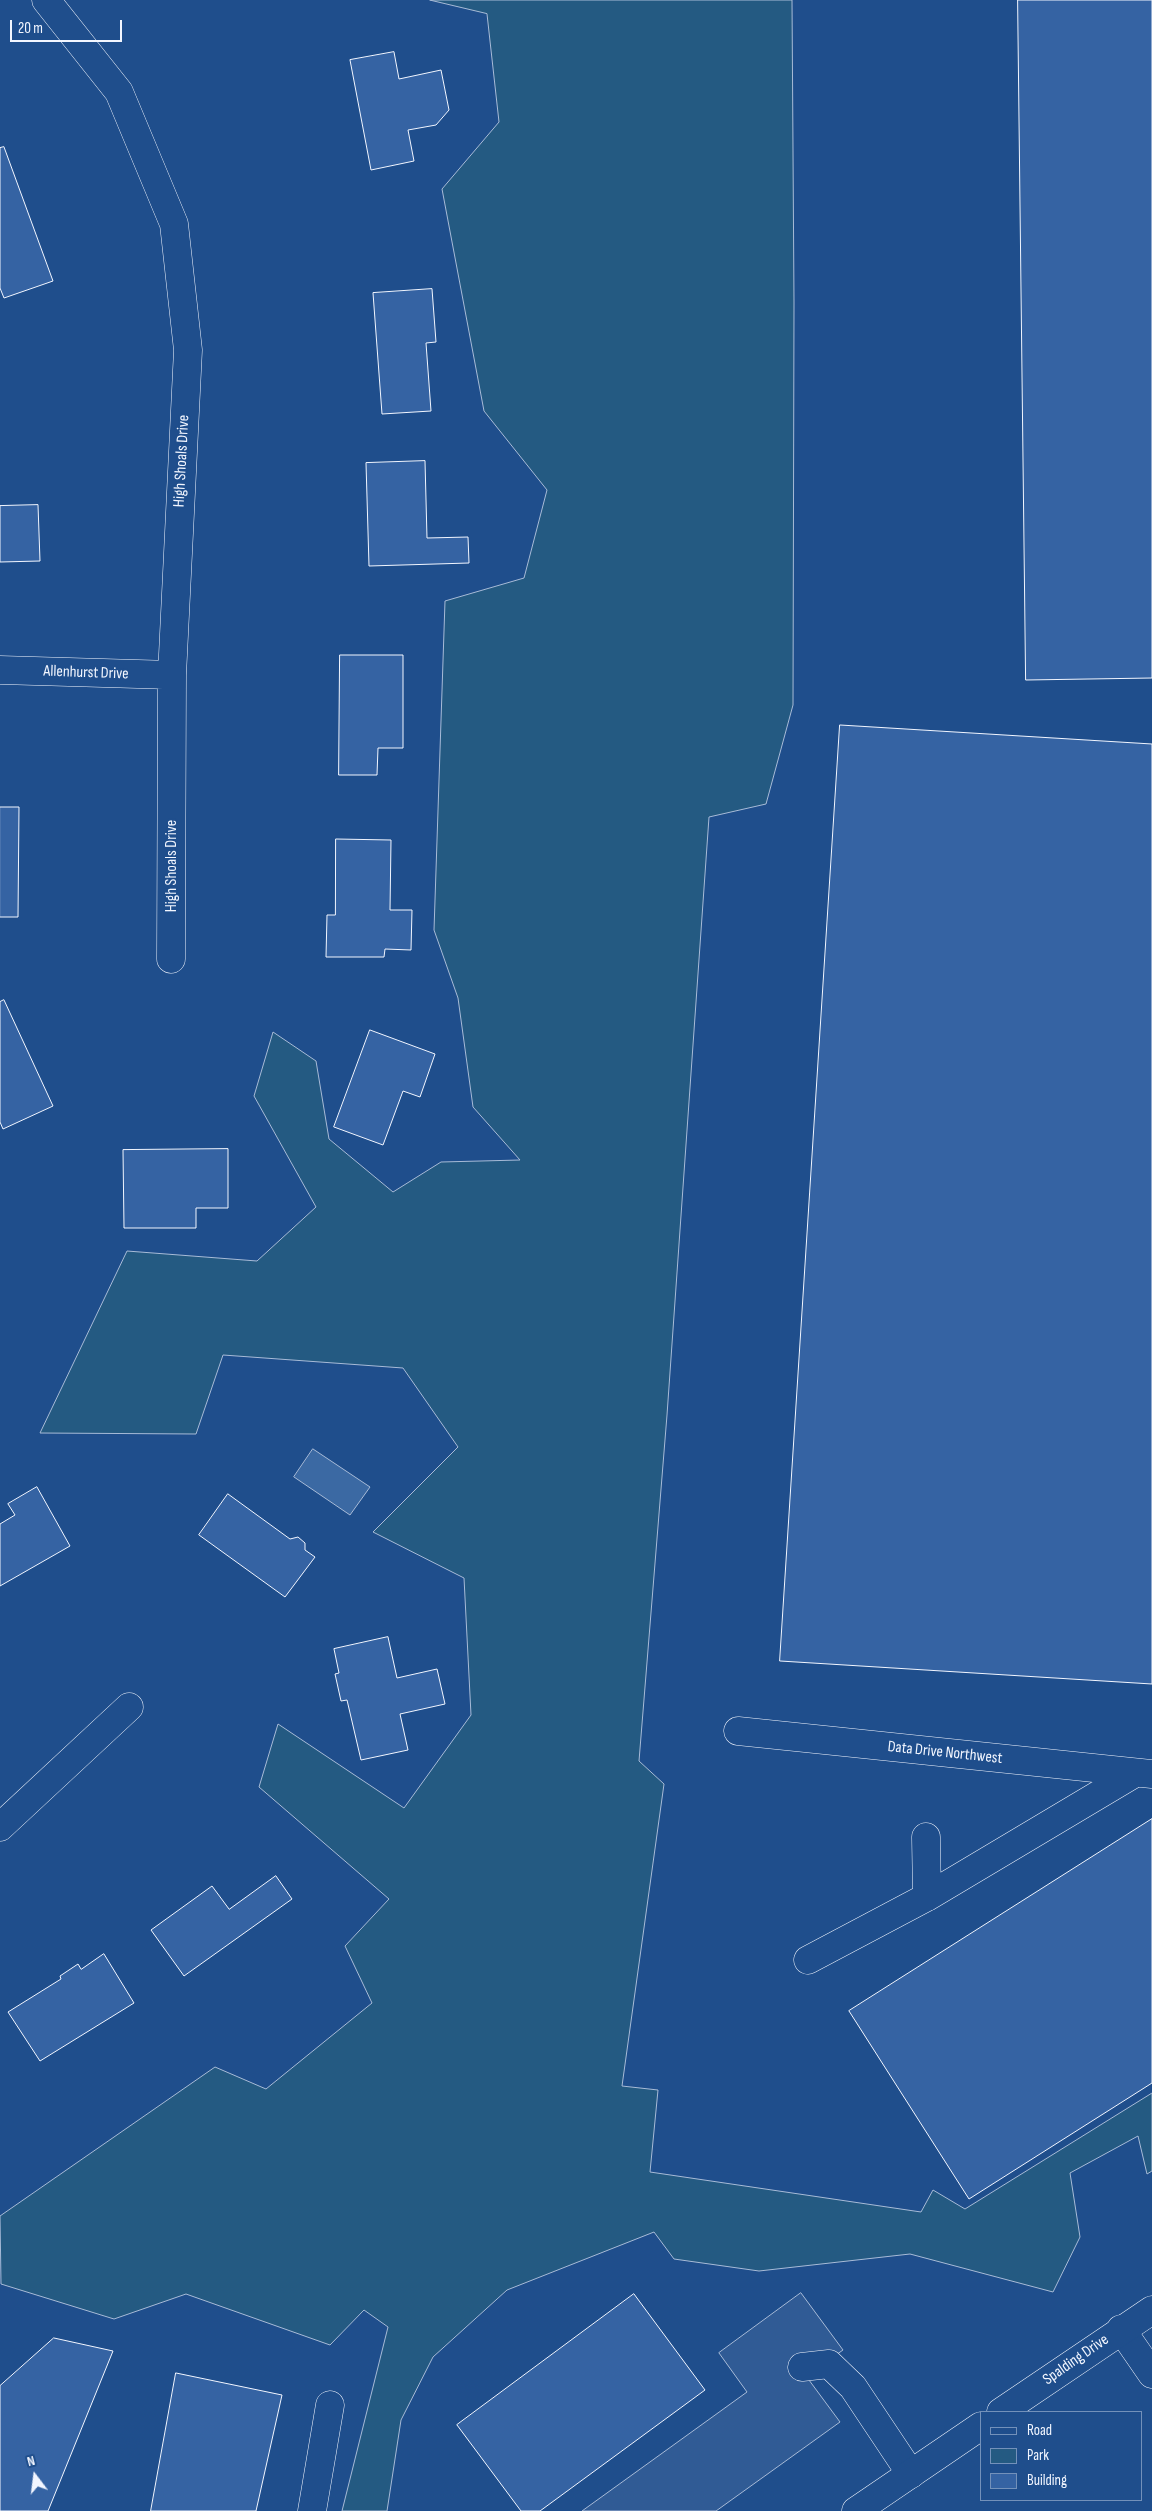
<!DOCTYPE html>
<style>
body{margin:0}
#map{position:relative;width:1152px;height:2511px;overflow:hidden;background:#1f4e8c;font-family:"Sofia Sans Condensed",sans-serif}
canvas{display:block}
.legend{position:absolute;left:980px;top:2411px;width:162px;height:90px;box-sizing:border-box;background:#1f4e8c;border:1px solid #7391ba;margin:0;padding:6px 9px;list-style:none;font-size:15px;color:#f2f6ff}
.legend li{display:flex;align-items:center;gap:10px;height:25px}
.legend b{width:25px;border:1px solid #7391ba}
.north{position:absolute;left:10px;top:2451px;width:50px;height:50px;-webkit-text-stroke:4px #1f4e8c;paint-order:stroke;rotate:345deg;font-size:14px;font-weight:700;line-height:20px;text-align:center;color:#f2f6ff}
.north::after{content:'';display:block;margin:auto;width:18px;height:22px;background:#f2f6ff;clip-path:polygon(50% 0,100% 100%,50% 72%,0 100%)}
.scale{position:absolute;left:10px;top:20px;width:112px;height:22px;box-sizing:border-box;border:2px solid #f2f6ff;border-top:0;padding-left:6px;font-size:15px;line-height:18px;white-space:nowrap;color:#f2f6ff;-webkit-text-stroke:4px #1f4e8c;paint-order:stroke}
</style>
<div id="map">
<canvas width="1152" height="2511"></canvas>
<ul class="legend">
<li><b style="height:6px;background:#1f4e8c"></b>Road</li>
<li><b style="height:14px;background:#245a82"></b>Park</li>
<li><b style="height:14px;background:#3563a3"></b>Building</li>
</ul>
<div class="north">N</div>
<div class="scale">20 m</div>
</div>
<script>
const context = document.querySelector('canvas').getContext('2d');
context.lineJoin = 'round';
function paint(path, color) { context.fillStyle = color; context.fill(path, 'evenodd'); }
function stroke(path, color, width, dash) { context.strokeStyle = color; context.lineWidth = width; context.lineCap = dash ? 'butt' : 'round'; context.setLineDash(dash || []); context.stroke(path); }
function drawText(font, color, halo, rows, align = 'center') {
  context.font = font + ' "Sofia Sans Condensed",sans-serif'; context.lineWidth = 4; context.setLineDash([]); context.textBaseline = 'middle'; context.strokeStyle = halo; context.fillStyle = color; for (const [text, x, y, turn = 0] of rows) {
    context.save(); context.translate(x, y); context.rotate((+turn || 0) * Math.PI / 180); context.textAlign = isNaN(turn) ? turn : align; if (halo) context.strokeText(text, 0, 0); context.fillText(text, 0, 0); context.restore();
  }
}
const green = new Path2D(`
 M430,0h362l2,303 -1,402 -27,99 -57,13 -42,598 -28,346 25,23 -42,302 36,4 -8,82 271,40 12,-22 32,19 187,-116v78l-5,3 -9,-38 -68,37 10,64 -27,55 -143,-38 -151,17 -85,-12 -20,-27 -147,58 -74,67 -32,63 -14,91h-45l46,-184 -24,-17 -34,35 -144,-51 -72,25 -113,-35 -1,-68 215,-149 51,22 106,-86 -27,-57 44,-47 -130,-112 19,-63 126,84 67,-93 -7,-137 -91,-46 85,-85 -55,-79 -180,-13 -27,79 -156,-1 87,-182 130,10 59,-54 -62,-111 19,-64 43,29 13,78 64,53 48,-30 79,-2 -47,-53 -15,-109 -24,-68 11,-329 79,-23 23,-88 -63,-79 -42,-222 57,-67 -12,-108z`);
const parking = new Path2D(`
 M801,2293l42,57 -37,26 34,46 -124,89h-134l165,-119 -28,-39z`);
const water = new Path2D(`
 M313,1449l57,38 -20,28 -56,-38z`);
const building = new Path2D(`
 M1018,0h134v678l-126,2z
 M394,52l5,27 42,-9 8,40 -13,15 -28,5 6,31 -43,9 -21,-110z
 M4,147l49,134 -49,17 -4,-10v-140z
 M432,289l4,53 -10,1 5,68 -49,3 -9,-121z
 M425,461l2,77 41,-1 1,26 -100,3 -3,-103z
 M38,505l2,56 -40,1v-56z
 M340,655h63v93h-25l-1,27h-38z
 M840,725l312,19v940l-372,-23z
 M0,807h19l-1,110h-18z
 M336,839l55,1 -1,70h22l-1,40 -26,-1 -1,8h-58l1,-42h8z
 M4,1000l49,106 -50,23 -3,-7v-120z
 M370,1030l65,24 -15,43 -17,-6 -20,54 -49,-18z
 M228,1149v59h-32v20h-72l-1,-78z
 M37,1487l33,59 -70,40v-62l15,-9 -7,-11z
 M228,1494l62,45 8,-2 7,6v7l10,7 -30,40 -86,-62z
 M388,1637l9,41 40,-9 8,35 -45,10 8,36 -47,10 -14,-60 -6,1 -6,-27 4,-1 -5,-24z
 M1152,1819v264l-183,116 -120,-188z
 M276,1876l16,23 -108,77 -33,-46 61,-44 17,23z
 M104,1954l30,49 -94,58 -32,-49 53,-33 -1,-3 18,-12 3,5z
 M634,2294l71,96 -165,121h-19l-64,-86z
 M54,2338l59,13 -65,160h-48v-125z
 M176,2373l106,22 -26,116h-105z`);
const minor = new Path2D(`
 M46,0l73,92 55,132 14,126 -16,325 -1,284
 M0,670l172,5
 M738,1731l414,43
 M0,1827l129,-120
 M926,1837l1,60
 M808,1960l119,-63 208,-124
 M1121,2329l31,45
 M802,2367l27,-3 24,23 58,87
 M312,2511l18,-106`);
const major = new Path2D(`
 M1001,2412l151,-102
 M856,2511l125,-85`);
const streetNames = [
 ["High Shoals Drive",182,461,-87],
 ["Allenhurst Drive",86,673,2],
 ["High Shoals Drive",172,866,-90],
 ["Data Drive Northwest",945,1753,6],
 ["Spalding Drive",1076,2360,-35]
];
paint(green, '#245a82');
stroke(green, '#a8bbd7', 1);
paint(parking, '#305b95');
stroke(parking, '#a8bbd7', 1);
paint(water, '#3b69a3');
stroke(water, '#a8bbd7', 1);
paint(building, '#3563a3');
stroke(building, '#f2f6ff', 1);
stroke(minor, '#f2f6ff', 29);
stroke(major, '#f2f6ff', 29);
stroke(minor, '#1f4e8c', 28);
stroke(major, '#1f4e8c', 28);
drawText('16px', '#f2f6ff', '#1f4e8c', streetNames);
</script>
